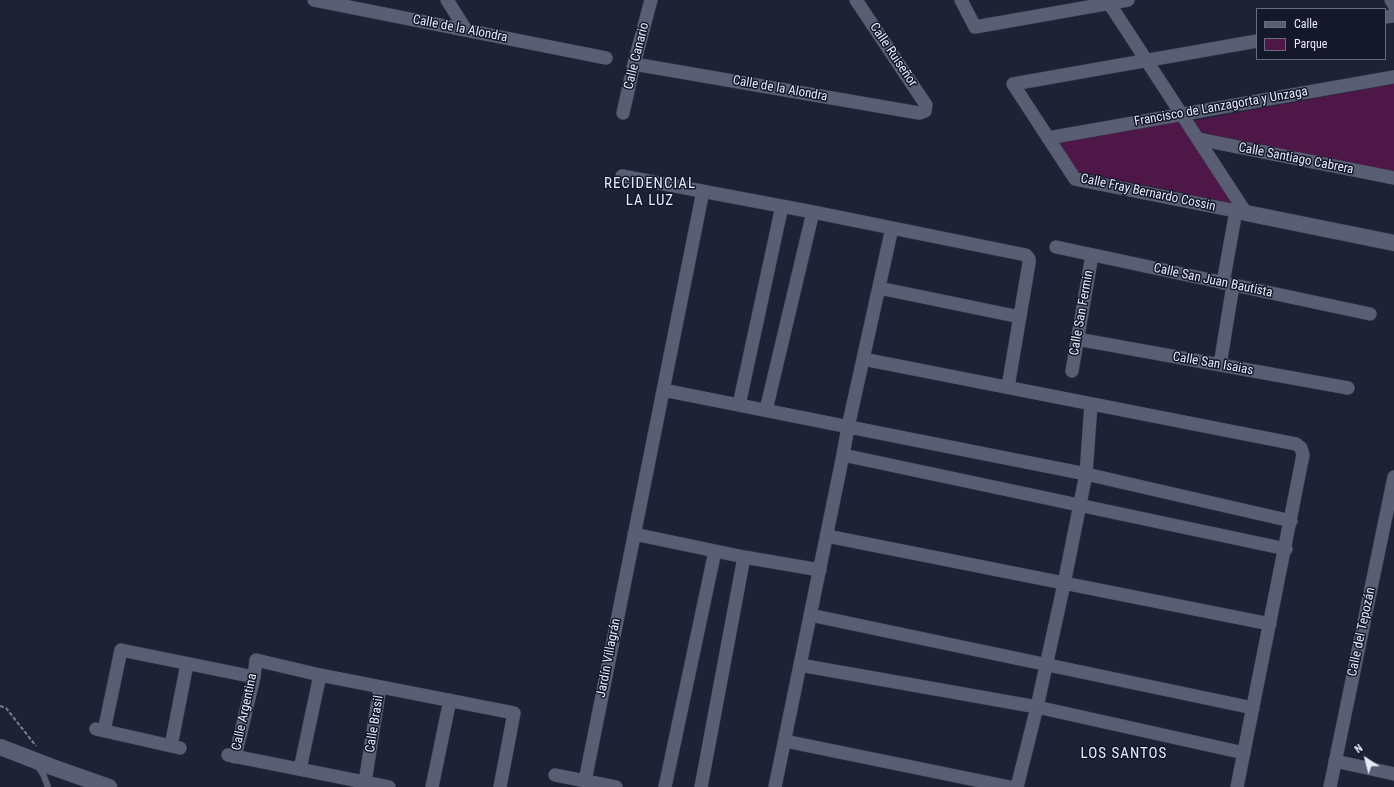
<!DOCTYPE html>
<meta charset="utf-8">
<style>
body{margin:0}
#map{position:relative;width:1394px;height:787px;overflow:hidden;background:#1e2235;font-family:"Roboto Condensed",sans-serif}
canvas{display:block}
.legend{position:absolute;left:1256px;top:8px;width:130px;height:52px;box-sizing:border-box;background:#15182b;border:1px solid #696c7d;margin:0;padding:5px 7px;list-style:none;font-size:12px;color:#e6e9f7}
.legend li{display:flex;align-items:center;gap:8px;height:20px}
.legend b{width:20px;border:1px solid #696c7d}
.north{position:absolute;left:1346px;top:739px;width:40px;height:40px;-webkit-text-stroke:3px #15182b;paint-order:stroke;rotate:324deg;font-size:11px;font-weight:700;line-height:16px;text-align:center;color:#e6e9f7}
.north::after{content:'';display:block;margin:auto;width:14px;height:18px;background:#e6e9f7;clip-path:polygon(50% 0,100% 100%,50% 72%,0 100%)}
</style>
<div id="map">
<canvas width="1394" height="787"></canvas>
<ul class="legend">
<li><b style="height:5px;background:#595e75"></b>Calle</li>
<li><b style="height:11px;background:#4f1747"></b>Parque</li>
</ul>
<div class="north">N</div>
</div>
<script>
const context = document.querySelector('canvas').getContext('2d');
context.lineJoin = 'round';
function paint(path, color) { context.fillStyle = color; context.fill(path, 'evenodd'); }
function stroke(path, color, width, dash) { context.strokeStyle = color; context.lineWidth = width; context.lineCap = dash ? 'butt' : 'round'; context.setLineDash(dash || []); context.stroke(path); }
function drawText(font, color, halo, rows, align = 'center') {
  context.font = font + ' "Roboto Condensed",sans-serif'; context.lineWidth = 3; context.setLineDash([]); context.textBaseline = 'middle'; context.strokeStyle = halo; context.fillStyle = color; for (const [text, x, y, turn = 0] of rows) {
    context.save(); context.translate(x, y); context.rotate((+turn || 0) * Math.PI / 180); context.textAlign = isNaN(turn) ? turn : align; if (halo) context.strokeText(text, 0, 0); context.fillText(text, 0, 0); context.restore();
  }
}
const green = new Path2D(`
 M1394,84v88l-194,-40 -8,-11z
 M1178,121l54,82 -156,-32 -18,-29z`);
const path = new Path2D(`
 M0,706l6,2 30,38`);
const service = new Path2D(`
 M37,765l6,9 5,13`);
const minor = new Path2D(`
 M314,0l292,58
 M447,0l19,30
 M961,0l14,27 153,-27
 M1107,0l139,213
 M1391,0l3,5
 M1385,17l9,-1
 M634,64l285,49 6,-2 1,-6 -70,-105
 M623,113l11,-49 17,-64
 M1048,138l346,-61
 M1198,139l196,39
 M622,176l191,36 213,43 3,4v4l-21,124
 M1246,213l-171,-34 -62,-95 244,-43
 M1056,247l314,67
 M1223,283l13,-72
 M879,288l141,29
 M1077,339l271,49
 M863,359l433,85 5,4 2,7 -66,332
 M1220,365l13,-80
 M1072,371l20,-116
 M663,390l423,84 205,47
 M739,405l43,-199
 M766,410l47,-198
 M843,455l443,94
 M634,534l110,23 76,13
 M827,536l443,88
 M810,615l443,93
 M800,665l237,42 207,46
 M96,729l84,19
 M104,731l17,-81 133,27
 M785,741l225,46
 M171,746l16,-82
 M228,755l161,32
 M235,757l19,-80 2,-17 64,15 194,38 -14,74
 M1335,761l59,13
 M300,769l20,-94
 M555,775l61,12
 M585,781l118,-590
 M365,782l15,-95
 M432,787l18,-87
 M665,787l50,-236
 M701,787l43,-230
 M775,787l68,-332 5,-28 44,-199
 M1017,787l20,-80 27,-123 22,-110 5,-70
 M1330,787l64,-310`);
const tertiary = new Path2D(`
 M1246,213l148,30
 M0,747l52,20 57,20`);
const streetNames = [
 ["Calle de la Alondra",460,29,11],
 ["Calle Ruiseñor",893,55,56],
 ["Calle Canario",637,56,-76],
 ["Calle de la Alondra",780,89,10],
 ["Francisco de Lanzagorta y Unzaga",1221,107,-10],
 ["Calle Santiago Cabrera",1296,159,11],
 ["Calle Fray Bernardo Cossin",1148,193,12],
 ["Calle San Juan Bautista",1213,281,12],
 ["Calle San Fermin",1082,313,-80],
 ["Calle San Isaias",1213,364,10],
 ["Calle del Tepozán",1362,632,-78],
 ["Jardín Villagrán",609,658,-79],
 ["Calle Argentina",245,712,-78],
 ["Calle Brasil",375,724,-81]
];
const quarterNames = [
 ["RECIDENCIAL",650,184],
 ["LA LUZ",650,201],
 ["LOS SANTOS",1124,754]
];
paint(green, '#4f1747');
stroke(service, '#393c4c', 7);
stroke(minor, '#393c4c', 14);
stroke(tertiary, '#393c4c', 17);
stroke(path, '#7a7d8e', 2, [4, 2]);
stroke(service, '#595e75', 6);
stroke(minor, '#595e75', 13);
stroke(tertiary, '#595e75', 16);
drawText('13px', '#e6e9f7', '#15182b', streetNames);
context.letterSpacing = '1px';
drawText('15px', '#e6e9f7', '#15182b', quarterNames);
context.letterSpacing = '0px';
</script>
